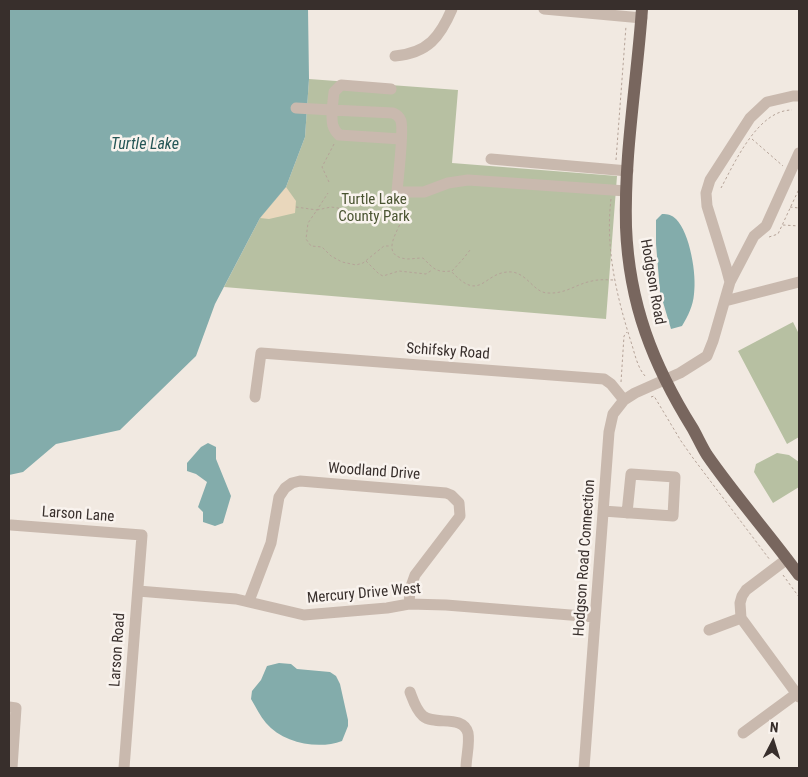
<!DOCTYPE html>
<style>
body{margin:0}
#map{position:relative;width:808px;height:777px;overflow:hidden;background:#f1e9e1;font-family:"Roboto Condensed",sans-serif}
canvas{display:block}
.frame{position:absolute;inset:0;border:10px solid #382f2c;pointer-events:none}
.north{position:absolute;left:748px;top:717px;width:50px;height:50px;-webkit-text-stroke:4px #f9f3ee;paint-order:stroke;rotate:5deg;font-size:14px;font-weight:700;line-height:20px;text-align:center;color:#382f2c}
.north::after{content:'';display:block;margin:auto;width:18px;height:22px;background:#382f2c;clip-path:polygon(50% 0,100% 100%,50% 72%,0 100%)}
</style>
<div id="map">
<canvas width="808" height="777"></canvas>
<div class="frame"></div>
<div class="north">N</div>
</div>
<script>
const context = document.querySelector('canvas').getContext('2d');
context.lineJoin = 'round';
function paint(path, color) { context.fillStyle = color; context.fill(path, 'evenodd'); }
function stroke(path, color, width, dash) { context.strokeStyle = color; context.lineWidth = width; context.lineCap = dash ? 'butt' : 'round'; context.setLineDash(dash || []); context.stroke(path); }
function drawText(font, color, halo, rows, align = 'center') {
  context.font = font + ' "Roboto Condensed",sans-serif'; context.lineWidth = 5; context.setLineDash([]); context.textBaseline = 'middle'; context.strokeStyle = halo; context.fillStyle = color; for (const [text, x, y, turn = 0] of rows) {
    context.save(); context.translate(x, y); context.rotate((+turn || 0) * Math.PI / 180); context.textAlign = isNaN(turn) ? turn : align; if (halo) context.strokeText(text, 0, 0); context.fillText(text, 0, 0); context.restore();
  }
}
const green = new Path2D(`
 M309,79l149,11 -6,73 165,13 -11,143 -382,-32 36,-69 26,-31 19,-50z
 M793,322l6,12v103l-12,7 -49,-93z
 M777,453l12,2 10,7v25l-26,16 -19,-31 2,-8z`);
const sand = new Path2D(`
 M286,187l10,14 -1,12 -26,6 -9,-1z`);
const water = new Path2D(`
 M9,9h299l1,70 -4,58 -19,50 -26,31 -45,86 -19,52 -76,74 -64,14 -33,28 -14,3z
 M662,214c6,0 10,1 14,5 14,14 21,56 18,75 -1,12 -6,22 -12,32l-11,3 -11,-37 -4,-48v-24z
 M208,443l8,4v12l15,37 -8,27 -8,3 -12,-4v-10l-5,-5 9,-25 -11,-8 -9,-3v-8l14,-16z
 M279,663l12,1 6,5 33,3 6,4 4,8 8,36v6l-6,15c-24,9 -59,2 -76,-18 -6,-7 -10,-16 -15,-24l1,-8 9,-11 6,-14z`);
const path = new Path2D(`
 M752,139l31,27
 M616,160l10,-134
 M329,182l-7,-15 12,-23
 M721,188c14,-26 37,-78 71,-78
 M611,199c-6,50 6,99 21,146 3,10 6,24 14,32
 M405,201c0,6 0,11 -2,16 -4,13 -25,39 4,42 5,0 10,-1 16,-1 10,10 13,15 28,13 31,34 32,-1 61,1 16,2 22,21 36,21 18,1 28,-9 44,-12 8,-2 15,-1 23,-1
 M296,207l21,3 11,-17
 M790,207l9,1
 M344,209l-13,-2 -14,3 -9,13 -2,16 5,7 11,1 9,9 11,6 14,3 7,-2 21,-17h7
 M783,225l16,1
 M769,237l9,-3 21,-45
 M366,261l13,13 4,2 16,-5 27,3 6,-4
 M452,271l11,-12 7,-9
 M621,382l3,-46 3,-4
 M651,397l3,-1 27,45 12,17 77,102
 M783,575l16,22`);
const minor = new Path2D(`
 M544,9l98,9
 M395,56c33,-3 45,-19 57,-47
 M296,108l36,2 2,-18 7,-7 50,4
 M401,139l-62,-4c-8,-8 -7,-14 -7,-25l61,3c4,2 6,3 8,8 3,10 -3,57 -4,71h27l24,-9 20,-3 158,11
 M491,159l137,12
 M730,282l-4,-15 -19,-61 -1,-13 4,-13 40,-62 17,-16 26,-6h6
 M725,301l74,-19
 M255,397l6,-44 343,26 7,5 13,16
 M603,511l70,5 2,-39 -44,-3 -4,39
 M11,525l131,10 -18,233
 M787,559l-41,31 -4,6 -2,7 1,15 58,79
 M138,591l98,8 68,16 83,-7 22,-4 37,1 149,12
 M249,601l22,-58 8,-46 6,-9 7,-5 8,-2 146,12 5,2 8,8 1,13 -45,59 -5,14 -1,15
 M709,630l32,-12
 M410,692c3,8 6,18 13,24 12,10 40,-2 45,17 2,10 -2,25 -2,35
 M9,707l7,1 -4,60
 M743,733l53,-39
 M584,768l25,-336 4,-18 11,-14 11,-7 45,-20 27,-17 6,-15 17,-59 24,-46 12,-10 33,-73`);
const major = new Path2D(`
 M642,9c-5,72 -18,145 -16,218 3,77 27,138 67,202 5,9 9,18 14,26 29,42 63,80 92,120`);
const parkNames = [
 ["Turtle Lake",374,200],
 ["County Park",374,217]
];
const streetNames = [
 ["Hodgson Road",652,282,80],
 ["Schifsky Road",448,352,4],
 ["Woodland Drive",374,472,4],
 ["Larson Lane",78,515,4],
 ["Hodgson Road Connection",585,558,-86],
 ["Mercury Drive West",364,594,-5],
 ["Larson Road",118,650,-86]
];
const waterNames = [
 ["Turtle Lake",145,145]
];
paint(green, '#b7c0a2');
paint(sand, '#e9d7bc');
paint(water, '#83acab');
stroke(path, '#b5a398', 1, [2.5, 2.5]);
stroke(minor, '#c9b9ae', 11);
stroke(major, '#78665e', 12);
drawText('15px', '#4a5432', '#f9f3ee', parkNames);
drawText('15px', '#382f2c', '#f9f3ee', streetNames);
drawText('italic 16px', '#255656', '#f9f3ee', waterNames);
</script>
